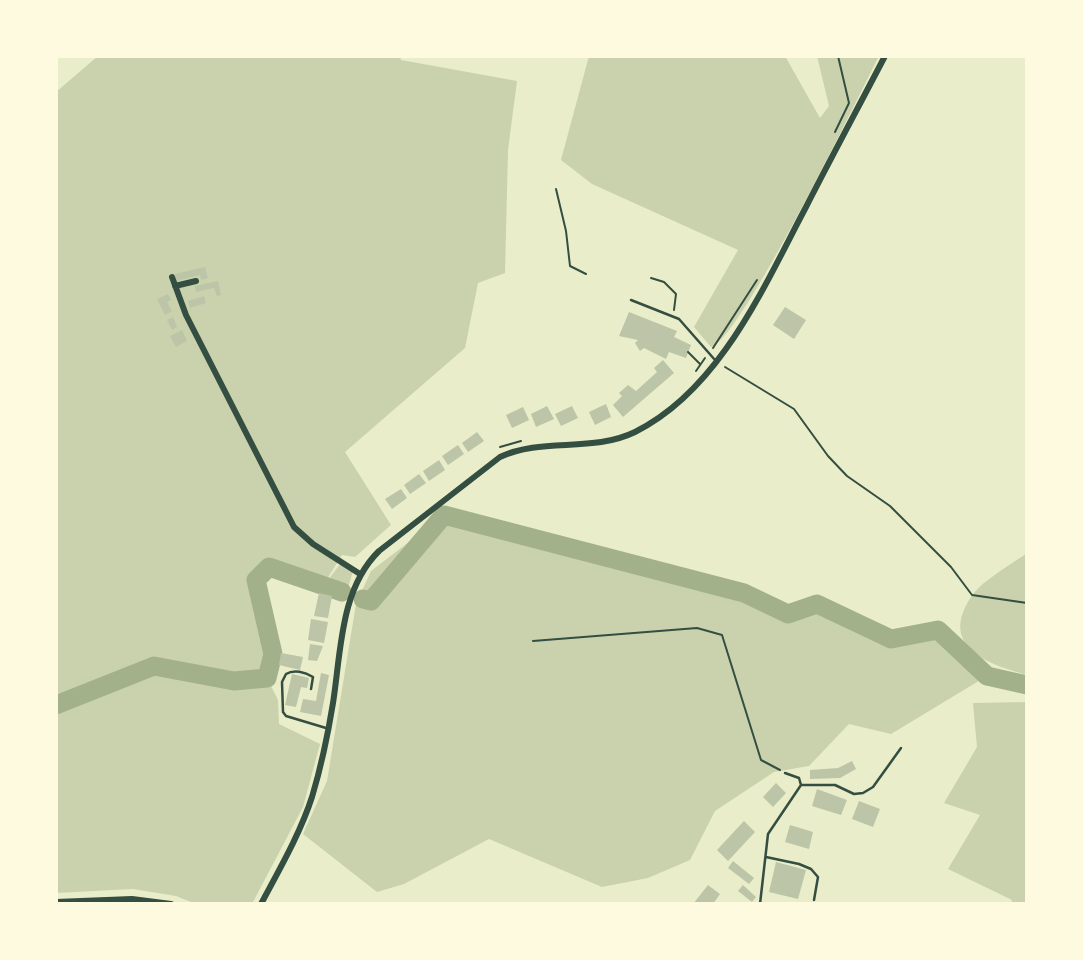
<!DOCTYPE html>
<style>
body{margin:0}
#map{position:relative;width:1083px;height:960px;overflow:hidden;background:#e9edc9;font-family:Signika,sans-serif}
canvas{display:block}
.frame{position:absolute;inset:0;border:58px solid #fefae0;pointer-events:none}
</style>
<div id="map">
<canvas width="1083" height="960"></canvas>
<div class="frame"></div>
</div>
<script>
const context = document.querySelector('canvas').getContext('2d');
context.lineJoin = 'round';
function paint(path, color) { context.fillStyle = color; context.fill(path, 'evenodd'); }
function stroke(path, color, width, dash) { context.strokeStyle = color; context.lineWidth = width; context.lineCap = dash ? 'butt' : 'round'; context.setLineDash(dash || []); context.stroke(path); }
const green = new Path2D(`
 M98,56h302l1,4 116,21 -9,69 -3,123 -27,10 -13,65 -120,104 46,73 -36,32 -13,-2 -15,24h-16l-41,-12 -11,23 14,64 -6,24 11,22 1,24 41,20 -17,63 -51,97h-56l-20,-8 -43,-7 -77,4v-801z
 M589,56h196l35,62 9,-12 -12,-50h62c-21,41 -138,284 -168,291l-17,-20 44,-77 -146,-66 -31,-24z
 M444,515l300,78 44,21 29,-10 74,35 47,-9 49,46 -96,58 -42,-10 -40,42 -35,6 -59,39 -25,49 -42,18 -46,9 -113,-48 -85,45 -27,8 -74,-58 24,-53 29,-177 15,-33z
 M1027,553v122c-39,-11 -89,-28 -56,-78 9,-15 41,-33 56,-44z
 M340,564l13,7 -9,31 -22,-14z
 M1027,702v202h-16l1,-4 -64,-31 32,-54 -36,-12 33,-56 -4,-44z`);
const river = new Path2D(`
 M363,599l8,2 73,-86 300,78 44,21 29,-10 74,35 47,-9 49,46 40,9
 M56,705l98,-39 80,15 33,-3 6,-24 -17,-74 13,-13 73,25`);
const building = new Path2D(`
 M205,267l3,11 -7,2 -1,-5 -24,6 -1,-7z
 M218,281l3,14 -4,1 -3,-8 -18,4 -1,-6z
 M168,294l3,6 -4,2 5,9 -7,4 -8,-16z
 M204,296l2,7 -16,5 -2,-7z
 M785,307l21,13 -12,19 -21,-14z
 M629,312l48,19 -3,6 17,8 -5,13 -17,-6 -3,7 -22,-11 -4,3 -5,-8 3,-3 -19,-4z
 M173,317l4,10 -5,3 -5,-10z
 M182,330l5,11 -11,6 -6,-11z
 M663,360l11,13 -51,44 -10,-12 9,-9 -3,-3 9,-8 8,6 21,-19 -3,-4z
 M606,404l5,13 -16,8 -6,-13z
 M547,406l7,13 -18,8 -5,-13z
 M572,406l6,12 -17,8 -6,-12z
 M523,407l6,13 -17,8 -6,-13z
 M477,432l7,9 -16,11 -6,-9z
 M458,445l6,9 -16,11 -6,-9z
 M439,460l6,10 -16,11 -6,-10z
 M419,474l7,9 -16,11 -6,-9z
 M401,489l6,9 -15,11 -7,-10z
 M319,593l13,3 -4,22 -14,-2z
 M311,619l17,3 -4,21 -16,-3z
 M310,644l13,2 -6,15 -9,-1z
 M281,653l22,4 -3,13 -21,-5z
 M321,673l8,2 -8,41 -21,-4 3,-13 13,2z
 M292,674l17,4 -2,10 -6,-1 -5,20 -11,-2z
 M852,761l4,8 -16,9 -30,1v-9l28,-2z
 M776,783l10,10 -13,14 -10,-10z
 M817,789l30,11 -6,15 -29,-9z
 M859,801l21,8 -7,18 -21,-8z
 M744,821l11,11 -27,29 -11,-11z
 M790,825l23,7 -4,17 -24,-7z
 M733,861l21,17 -5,6 -21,-16z
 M776,862l30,8 -8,29 -29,-7z
 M708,885l12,9 -7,10h-20z
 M743,885l13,12 -4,5 -14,-11z`);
const path = new Path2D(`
 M835,132l14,-29 -11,-47
 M556,189l10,42 4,35 16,8
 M651,278l13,4 12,12 -2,16
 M713,348l44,-68
 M688,352l12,12
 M725,367l69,42 34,47 19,20 43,30 61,61 21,28 55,8
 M696,371l9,-13
 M500,447l21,-6
 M533,641l164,-13 25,7 39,125 19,10`);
const service = new Path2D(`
 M631,300l48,19 36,41
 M311,689l2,-12c-8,-5 -19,-8 -27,-3l-4,8 1,30 3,4 40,12
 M801,785h34l19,9 9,-1 10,-6 28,-39
 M766,857l33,7 12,5 7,8 -4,23
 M760,904l8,-70 33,-49 -2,-7 -14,-5`);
const minor = new Path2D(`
 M172,277l14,38 108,212 19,17 47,30
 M175,286l21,-5
 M56,902l76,-3 39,5
 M261,904c18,-34 39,-70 51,-107 9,-30 16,-63 21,-94 8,-51 7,-114 46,-152l121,-94c42,-20 92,-4 135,-25 85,-42 129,-146 171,-225 26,-51 53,-101 79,-151`);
paint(green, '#cad2ad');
stroke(river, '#a3b18a', 19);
paint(building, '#bcc5a7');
stroke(path, '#344e41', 2);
stroke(service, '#344e41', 2.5);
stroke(minor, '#344e41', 6);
</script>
